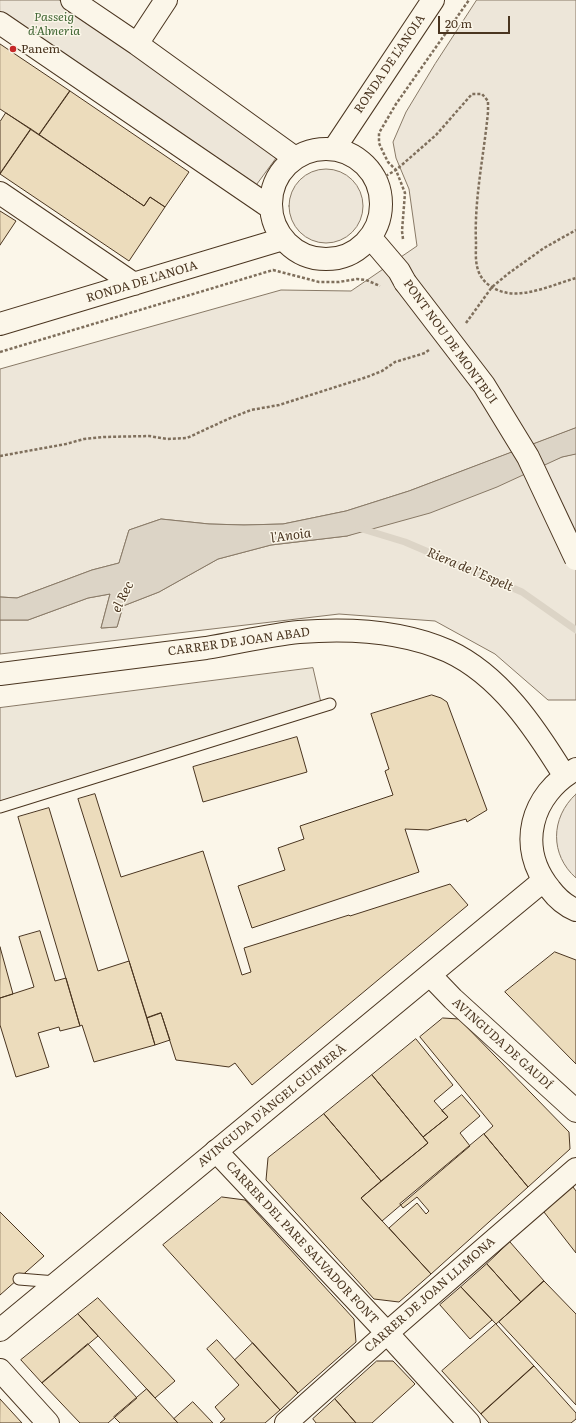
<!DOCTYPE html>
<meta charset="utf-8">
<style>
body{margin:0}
#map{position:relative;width:576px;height:1423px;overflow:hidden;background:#fbf6e9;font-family:Literata,serif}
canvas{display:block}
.scale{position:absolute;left:438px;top:16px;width:72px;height:18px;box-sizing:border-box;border:2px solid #4a3520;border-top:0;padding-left:5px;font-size:12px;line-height:14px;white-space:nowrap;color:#4a3520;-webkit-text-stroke:3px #fbf6e9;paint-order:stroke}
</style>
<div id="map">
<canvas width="576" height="1423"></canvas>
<div class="scale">20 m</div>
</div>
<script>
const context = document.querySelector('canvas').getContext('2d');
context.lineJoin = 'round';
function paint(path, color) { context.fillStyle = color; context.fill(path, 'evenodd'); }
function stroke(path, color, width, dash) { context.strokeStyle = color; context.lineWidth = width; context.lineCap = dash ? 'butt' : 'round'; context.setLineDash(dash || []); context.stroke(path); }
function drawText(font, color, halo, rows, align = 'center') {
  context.font = font + ' Literata,serif'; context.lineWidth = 3; context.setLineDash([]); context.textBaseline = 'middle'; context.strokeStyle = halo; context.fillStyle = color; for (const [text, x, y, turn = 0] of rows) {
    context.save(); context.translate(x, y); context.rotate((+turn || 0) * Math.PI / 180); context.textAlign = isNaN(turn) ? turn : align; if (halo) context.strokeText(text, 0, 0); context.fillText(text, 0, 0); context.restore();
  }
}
const green = new Path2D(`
 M0,0h59l220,154 -25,34 -254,-174z
 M477,0h99v428l-167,63 -63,20 -63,13 -39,1 -35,-1 -48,-5 -32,11 -10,33 -27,7 -75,28 -17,-1v-228l281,-79 70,1 66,-45 -8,-57 -13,-31 -3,-16 13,-30 29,-48z
 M289 206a37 37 0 1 1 74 0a37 37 0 1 1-74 0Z
 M576,454v246h-28l-53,-46 -60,-33 -96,-7 -339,40v-34h28l60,-22 22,-4 -9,34 16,-1 6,-21 36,-14 59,-33 53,-14 76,-9 215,-79z
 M576,794v84c-26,-23 -26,-60 0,-84z`);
const parking = new Path2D(`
 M313,668l9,39 -322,100v-99z`);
const water = new Path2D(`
 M576,428v26l-14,3 -65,30 -67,26 -83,23 -76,9 -53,14 -59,33 -36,14 -6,21 -16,1 9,-34 -22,4 -60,22h-28v-23l17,1 75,-28 27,-7 10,-33 32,-11 48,5 35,1 39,-1 63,-13 63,-20z`);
const stream = new Path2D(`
 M359,528l46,14 117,50 54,38`);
const building = new Path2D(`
 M0,44l70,47 -31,44 -39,-26z
 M70,91l119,81 -24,35 -15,-10 -6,9 -105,-71z
 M6,113l25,16 -31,45v-52z
 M31,129l113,77 6,-9 15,10 -36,54 -129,-87z
 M0,211l16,10 -16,24z
 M432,695l9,3 6,4 40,108 -20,12 -1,-3 -38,11 -23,-1 14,43 -167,56 -14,-42 47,-16 -7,-22 26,-9 -4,-13 93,-31 -8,-24 4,-2 -18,-55z
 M297,737l10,35 -104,30 -10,-35z
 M95,794l26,83 82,-26 39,124 9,-3 -7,-24 105,-33 1,1 100,-32 18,21 -216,180 -17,-22 -6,4 -53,-7 -15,-47 -14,5 -69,-219z
 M49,808l49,163 31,-10 26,84 -61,17 -12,-37 -2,1 -62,-209z
 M40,931l15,50 11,-3 14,48 -20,5 -1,-4 -21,6 11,34 -33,10 -16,-52v-27l34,-11 -15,-50z
 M0,947l13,47 -13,4z
 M555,952l21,8v104l-71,-72z
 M161,1013l9,27 -15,5 -8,-27z
 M443,1018l16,1 110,113 1,17 -42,38 -44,-53 9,-8 -73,-89z
 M416,1039l37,46 -19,16 14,16 -25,20 -51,-62z
 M372,1075l56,68 -47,38 -57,-67z
 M462,1095l18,21 -20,17 10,13 -88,75 -21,-23 67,-55 -5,-6 25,-20 -6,-6z
 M324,1114l57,67 -20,17 70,76 -32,28 -25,-3 -108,-119 2,-22z
 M484,1134l44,53 -97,87 -42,-46 28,-25 9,11 3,-3 -12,-14 -14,11 -3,-4z
 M573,1187l3,4v62l-32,-41z
 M222,1197l23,3 109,119 2,23 -58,51 -135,-148z
 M0,1212l44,44 -44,39z
 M510,1242l34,39 -23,21 -34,-38z
 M487,1264l34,38 -25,22 -35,-37z
 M544,1281l32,33v91l-77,-83z
 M461,1287l31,33 -22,19 -30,-34z
 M98,1298l77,83 -20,17 -77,-84z
 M78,1314l20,22 -56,47 -21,-23z
 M496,1324l38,42 -53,48 -39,-43z
 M217,1340l63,70 -15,13h-45l5,-4 -10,-12 24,-22 -32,-36z
 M253,1343l45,50 -18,17 -45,-50z
 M88,1344l49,54 -29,25h-28l-38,-40z
 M377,1361h16l22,23 -43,39h-16l-21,-24z
 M534,1366l42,47v6l-5,4h-82l-8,-9z
 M147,1389l8,9 23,25h-58l-6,-6z
 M0,1399l22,24h-22z
 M335,1399l21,24h-40l-3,-4z
 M193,1402l20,21h-35l-4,-4z`);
const path = new Path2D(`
 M377,181l19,-11 40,-35 36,-41h10l6,7v11c-4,43 -14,87 -12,131 0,8 -1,18 2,27 4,13 17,21 30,23 22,3 47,-9 68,-15
 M403,239l-1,-8 3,-38 -9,-23 -8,-8 -5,-10 -4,-9v-10l17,-29 73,-104
 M466,323l26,-36 17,-14 35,-25 32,-18
 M0,352l273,-82 46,12h20l18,-3 9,1 14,6
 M0,456l66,-12 18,-5 20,-2 45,-1 18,3 20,-1 41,-19 23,-9 28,-5 88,-28 15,-6 13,-9 30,-9 4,-3`);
const service = new Path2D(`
 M0,807l330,-103
 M19,1279l37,3`);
const minor = new Path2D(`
 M72,0l65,44 158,114
 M0,23l271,185
 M137,44l29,-44
 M271 204a55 55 0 1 1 110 0a55 55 0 1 1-110 0Z
 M334,149l99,-149
 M0,193l134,91
 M370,237l29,34 6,11
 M0,324l283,-85
 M430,975l23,24 123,112
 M216,1151l171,182 82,90
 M0,1370l48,53
 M286,1423l101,-90 189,-164`);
const tertiary = new Path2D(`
 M0,674c69,-9 137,-17 206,-26 31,-5 62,-13 93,-16 49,-4 104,-1 149,19 52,24 87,77 116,124
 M576,769c-45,25 -60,78 -26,120 6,8 16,17 26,21
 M0,1330l543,-449`);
const minorBridge = new Path2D(`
 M405,282l79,103 44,72 48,102`);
const markers = [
 [13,49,4,"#c62828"]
];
const parkNames = [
 ["Passeig",54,17],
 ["d'Almeria",54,31]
];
const poiNames = [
 ["Panem",21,49]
];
const streetNames = [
 ["RONDA DE L'ANOIA",390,64,-56],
 ["RONDA DE L'ANOIA",142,282,-17],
 ["PONT NOU DE MONTBUI",450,342,54],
 ["CARRER DE JOAN ABAD",239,642,-8],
 ["AVINGUDA DE GAUDÍ",502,1044,42],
 ["AVINGUDA D'ÀNGEL GUIMERÀ",272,1106,-39],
 ["CARRER DEL PARE SALVADOR FONT",302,1243,47],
 ["CARRER DE JOAN LLIMONA",430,1295,-41]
];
const waterNames = [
 ["l'Anoia",291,536,-8],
 ["Riera de l'Espelt",470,570,23],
 ["el Rec",123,597,-64]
];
paint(green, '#ede6d9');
stroke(green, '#887966', 1);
paint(parking, '#ede7d9');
stroke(parking, '#887966', 1);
paint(water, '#dcd4c6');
stroke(water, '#887966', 1);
stroke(stream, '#dcd4c6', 7);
paint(building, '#ecdcbc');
stroke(building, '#4a3520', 1);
stroke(service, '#4a3520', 13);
stroke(minor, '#4a3520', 24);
stroke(tertiary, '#4a3520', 24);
stroke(path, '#7f6f5c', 2.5, [3, 2]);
stroke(service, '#fbf6e9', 11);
stroke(minor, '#fbf6e9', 22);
stroke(tertiary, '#fbf6e9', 22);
stroke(minorBridge, '#4a3520', 24, []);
stroke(minorBridge, '#fbf6e9', 22);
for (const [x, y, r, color] of markers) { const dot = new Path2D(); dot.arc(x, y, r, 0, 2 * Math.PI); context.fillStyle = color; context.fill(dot); stroke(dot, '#fbf6e9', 1.5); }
drawText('italic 12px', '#436837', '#fbf6e9', parkNames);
drawText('12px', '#4a3520', '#fbf6e9', poiNames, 'left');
drawText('12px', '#4a3520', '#fbf6e9', streetNames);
drawText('italic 13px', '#4a3520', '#fbf6e9', waterNames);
</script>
